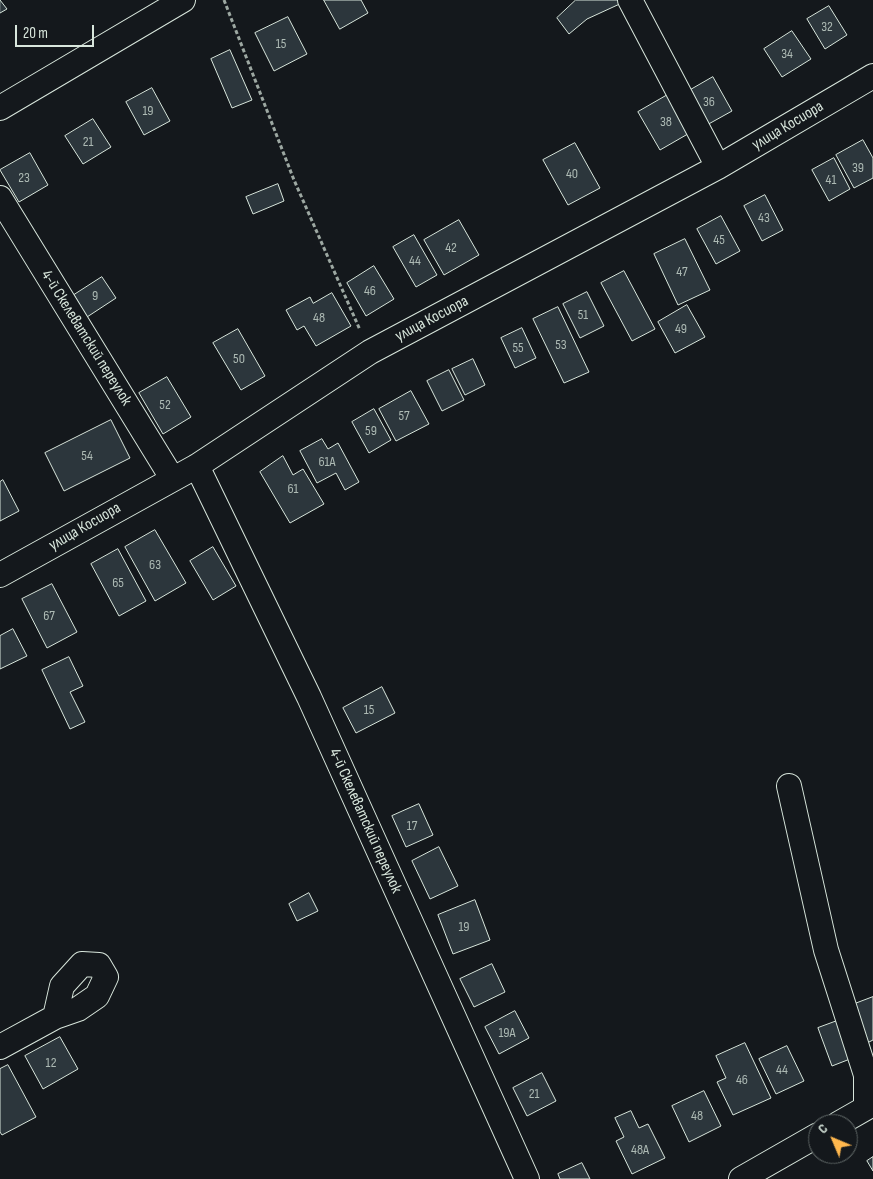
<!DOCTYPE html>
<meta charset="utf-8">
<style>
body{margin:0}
#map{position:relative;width:873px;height:1179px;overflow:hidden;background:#14181c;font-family:"Sofia Sans Condensed",sans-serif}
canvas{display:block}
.north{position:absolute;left:808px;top:1114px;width:50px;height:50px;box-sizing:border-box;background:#14181c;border:1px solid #626a69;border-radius:50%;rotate:315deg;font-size:14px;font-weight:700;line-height:20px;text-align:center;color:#d8e6dc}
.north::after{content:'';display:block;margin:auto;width:18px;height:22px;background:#ffb74d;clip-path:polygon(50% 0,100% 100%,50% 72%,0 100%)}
.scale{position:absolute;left:15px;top:25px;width:79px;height:22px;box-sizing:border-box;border:2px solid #d8e6dc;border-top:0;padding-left:6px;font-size:15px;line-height:18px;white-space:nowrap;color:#d8e6dc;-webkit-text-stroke:4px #14181c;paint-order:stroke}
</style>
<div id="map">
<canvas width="873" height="1179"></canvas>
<div class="north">С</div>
<div class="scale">20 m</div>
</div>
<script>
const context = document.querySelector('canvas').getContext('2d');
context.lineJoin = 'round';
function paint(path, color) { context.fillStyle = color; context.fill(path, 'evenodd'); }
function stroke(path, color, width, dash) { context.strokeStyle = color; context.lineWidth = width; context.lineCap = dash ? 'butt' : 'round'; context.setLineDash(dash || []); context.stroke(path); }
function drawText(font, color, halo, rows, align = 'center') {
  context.font = font + ' "Sofia Sans Condensed",sans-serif'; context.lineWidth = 4; context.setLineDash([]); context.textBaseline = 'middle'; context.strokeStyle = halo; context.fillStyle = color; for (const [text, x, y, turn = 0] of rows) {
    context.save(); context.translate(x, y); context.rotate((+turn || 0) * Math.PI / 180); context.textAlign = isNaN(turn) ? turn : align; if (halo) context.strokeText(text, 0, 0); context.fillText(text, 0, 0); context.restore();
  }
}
const building = new Path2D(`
 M0,0l7,9 -7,4z
 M324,0h37l7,13 -28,16z
 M576,0h47l1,2 -37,17 -18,15 -12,-16z
 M829,6l18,29 -22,14 -18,-30z
 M288,17l19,37 -33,17 -19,-38z
 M792,31l19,28 -29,18 -18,-28z
 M230,50l22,50 -20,8 -21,-49z
 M713,77l19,34 -27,15 -18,-34z
 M152,88l18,33 -26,14 -18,-33z
 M671,93l22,38 -33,19 -22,-38z
 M93,119l18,28 -28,17 -18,-28z
 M863,140l10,18v20l-19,10 -18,-33z
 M575,143l25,45 -32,17 -25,-45z
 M30,153l18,32 -29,17 -19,-32z
 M834,158l16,31 -21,12 -17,-31z
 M278,184l6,17 -31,13 -7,-17z
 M765,195l18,35 -21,11 -18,-35z
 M721,216l19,35 -24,13 -19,-35z
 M459,220l20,35 -35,20 -20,-35z
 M414,235l23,40 -21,12 -23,-40z
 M685,239l25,51 -32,15 -24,-51z
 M374,266l20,33 -28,17 -19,-33z
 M624,271l31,58 -23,12 -31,-58z
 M102,277l14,21 -29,19 -13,-22z
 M587,292l17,34 -24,12 -17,-34z
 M332,293l19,33 -35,20 -12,-20 -7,4 -11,-20 24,-13 3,6z
 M687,305l18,32 -30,16 -17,-31z
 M558,307l31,65 -25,11 -31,-64z
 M522,328l14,30 -21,10 -14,-30z
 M238,329l27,47 -24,14 -28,-47z
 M473,359l12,26 -20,10 -13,-26z
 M449,370l15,30 -22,11 -15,-30z
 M167,377l24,40 -28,17 -24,-41z
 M411,391l18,33 -33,17 -17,-32z
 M374,409l17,31 -22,13 -17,-31z
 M111,420l19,38 -66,33 -19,-38z
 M322,439l6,10 10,-6 21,39 -14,8 -9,-17 -19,10 -17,-32z
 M283,456l10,19 10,-6 21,35 -34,19 -30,-51z
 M3,480l16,31 -19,10v-39z
 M155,530l31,53 -31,18 -30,-54z
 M213,547l23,39 -23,14 -23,-39z
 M118,549l28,52 -27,15 -28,-52z
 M52,584l25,48 -30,16 -25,-49z
 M13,629l14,27 -27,13v-33z
 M69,657l14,29 -13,6 15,30 -15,7 -28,-59z
 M382,687l13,26 -39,20 -13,-25z
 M419,804l14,31 -27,12 -14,-31z
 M439,847l19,39 -28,13 -18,-38z
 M309,893l9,18 -21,10 -8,-17z
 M475,900l15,40 -37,14 -15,-39z
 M492,964l13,28 -31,15 -14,-28z
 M873,997v43l-6,3 -15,-38z
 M515,1011l14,27 -30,16 -14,-27z
 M837,1021l13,38 -18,7 -14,-38z
 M60,1037l18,32 -35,20 -18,-33z
 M745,1043l26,55 -38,17 -16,-33 9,-4 -10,-22z
 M787,1046l17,35 -28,13 -17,-35z
 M8,1065l28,52 -34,18 -2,-3v-63z
 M542,1073l14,28 -29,15 -14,-28z
 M704,1091l17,35 -32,16 -17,-36z
 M631,1111l8,17 9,-4 17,34 -33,16 -16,-33 8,-4 -9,-19z
 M873,1157v14l-6,-10z
 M582,1163l8,16h-30l-2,-5z`);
const path = new Path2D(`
 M224,0l70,180 66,150`);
const minor = new Path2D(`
 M630,0l88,167
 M0,108l183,-108
 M0,198l172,280
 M197,466l112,231 218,482
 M0,575l197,-109 173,-114 348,-185 155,-91
 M789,786l37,164 40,125v33
 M0,1047l55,-30 23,-8 19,-13 9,-19 -7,-12 -17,-1 -20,22 -7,31
 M838,1124l35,-20
 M741,1179l77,-44`);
const numberNames = [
 ["32",827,27],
 ["15",281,44],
 ["34",787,54],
 ["36",709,102],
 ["19",148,111],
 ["38",666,122],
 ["21",88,142],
 ["39",858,168],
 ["40",572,174],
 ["23",24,178],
 ["41",831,180],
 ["43",764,218],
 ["45",719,240],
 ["42",451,248],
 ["44",415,261],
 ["47",682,272],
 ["46",370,291],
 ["9",95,296],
 ["51",583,315],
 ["48",319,318],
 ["49",681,329],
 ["53",561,345],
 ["55",518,348],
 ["50",239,359],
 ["52",165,405],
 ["57",404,416],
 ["59",371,431],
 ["54",87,456],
 ["61А",327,462],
 ["61",293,489],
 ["63",155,565],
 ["65",118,583],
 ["67",49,616],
 ["15",369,710],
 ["17",412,826],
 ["19",464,927],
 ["19А",507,1033],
 ["12",51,1063],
 ["44",782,1070],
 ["46",742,1080],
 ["21",534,1094],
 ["48",697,1116],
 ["48А",640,1150]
];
const streetNames = [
 ["улица Косиора",788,126,-31],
 ["улица Косиора",432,319,-28],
 ["4-й Скелеватский переулок",86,338,58],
 ["улица Косиора",85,527,-30],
 ["4-й Скелеватский переулок",365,821,66]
];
paint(building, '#2c363c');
stroke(building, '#d8e6dc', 1);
stroke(minor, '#d8e6dc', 26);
stroke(path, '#9da8a2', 3, [4, 2.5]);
stroke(minor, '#14181c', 24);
drawText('14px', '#adbab4', null, numberNames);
drawText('16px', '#d8e6dc', '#14181c', streetNames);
</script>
